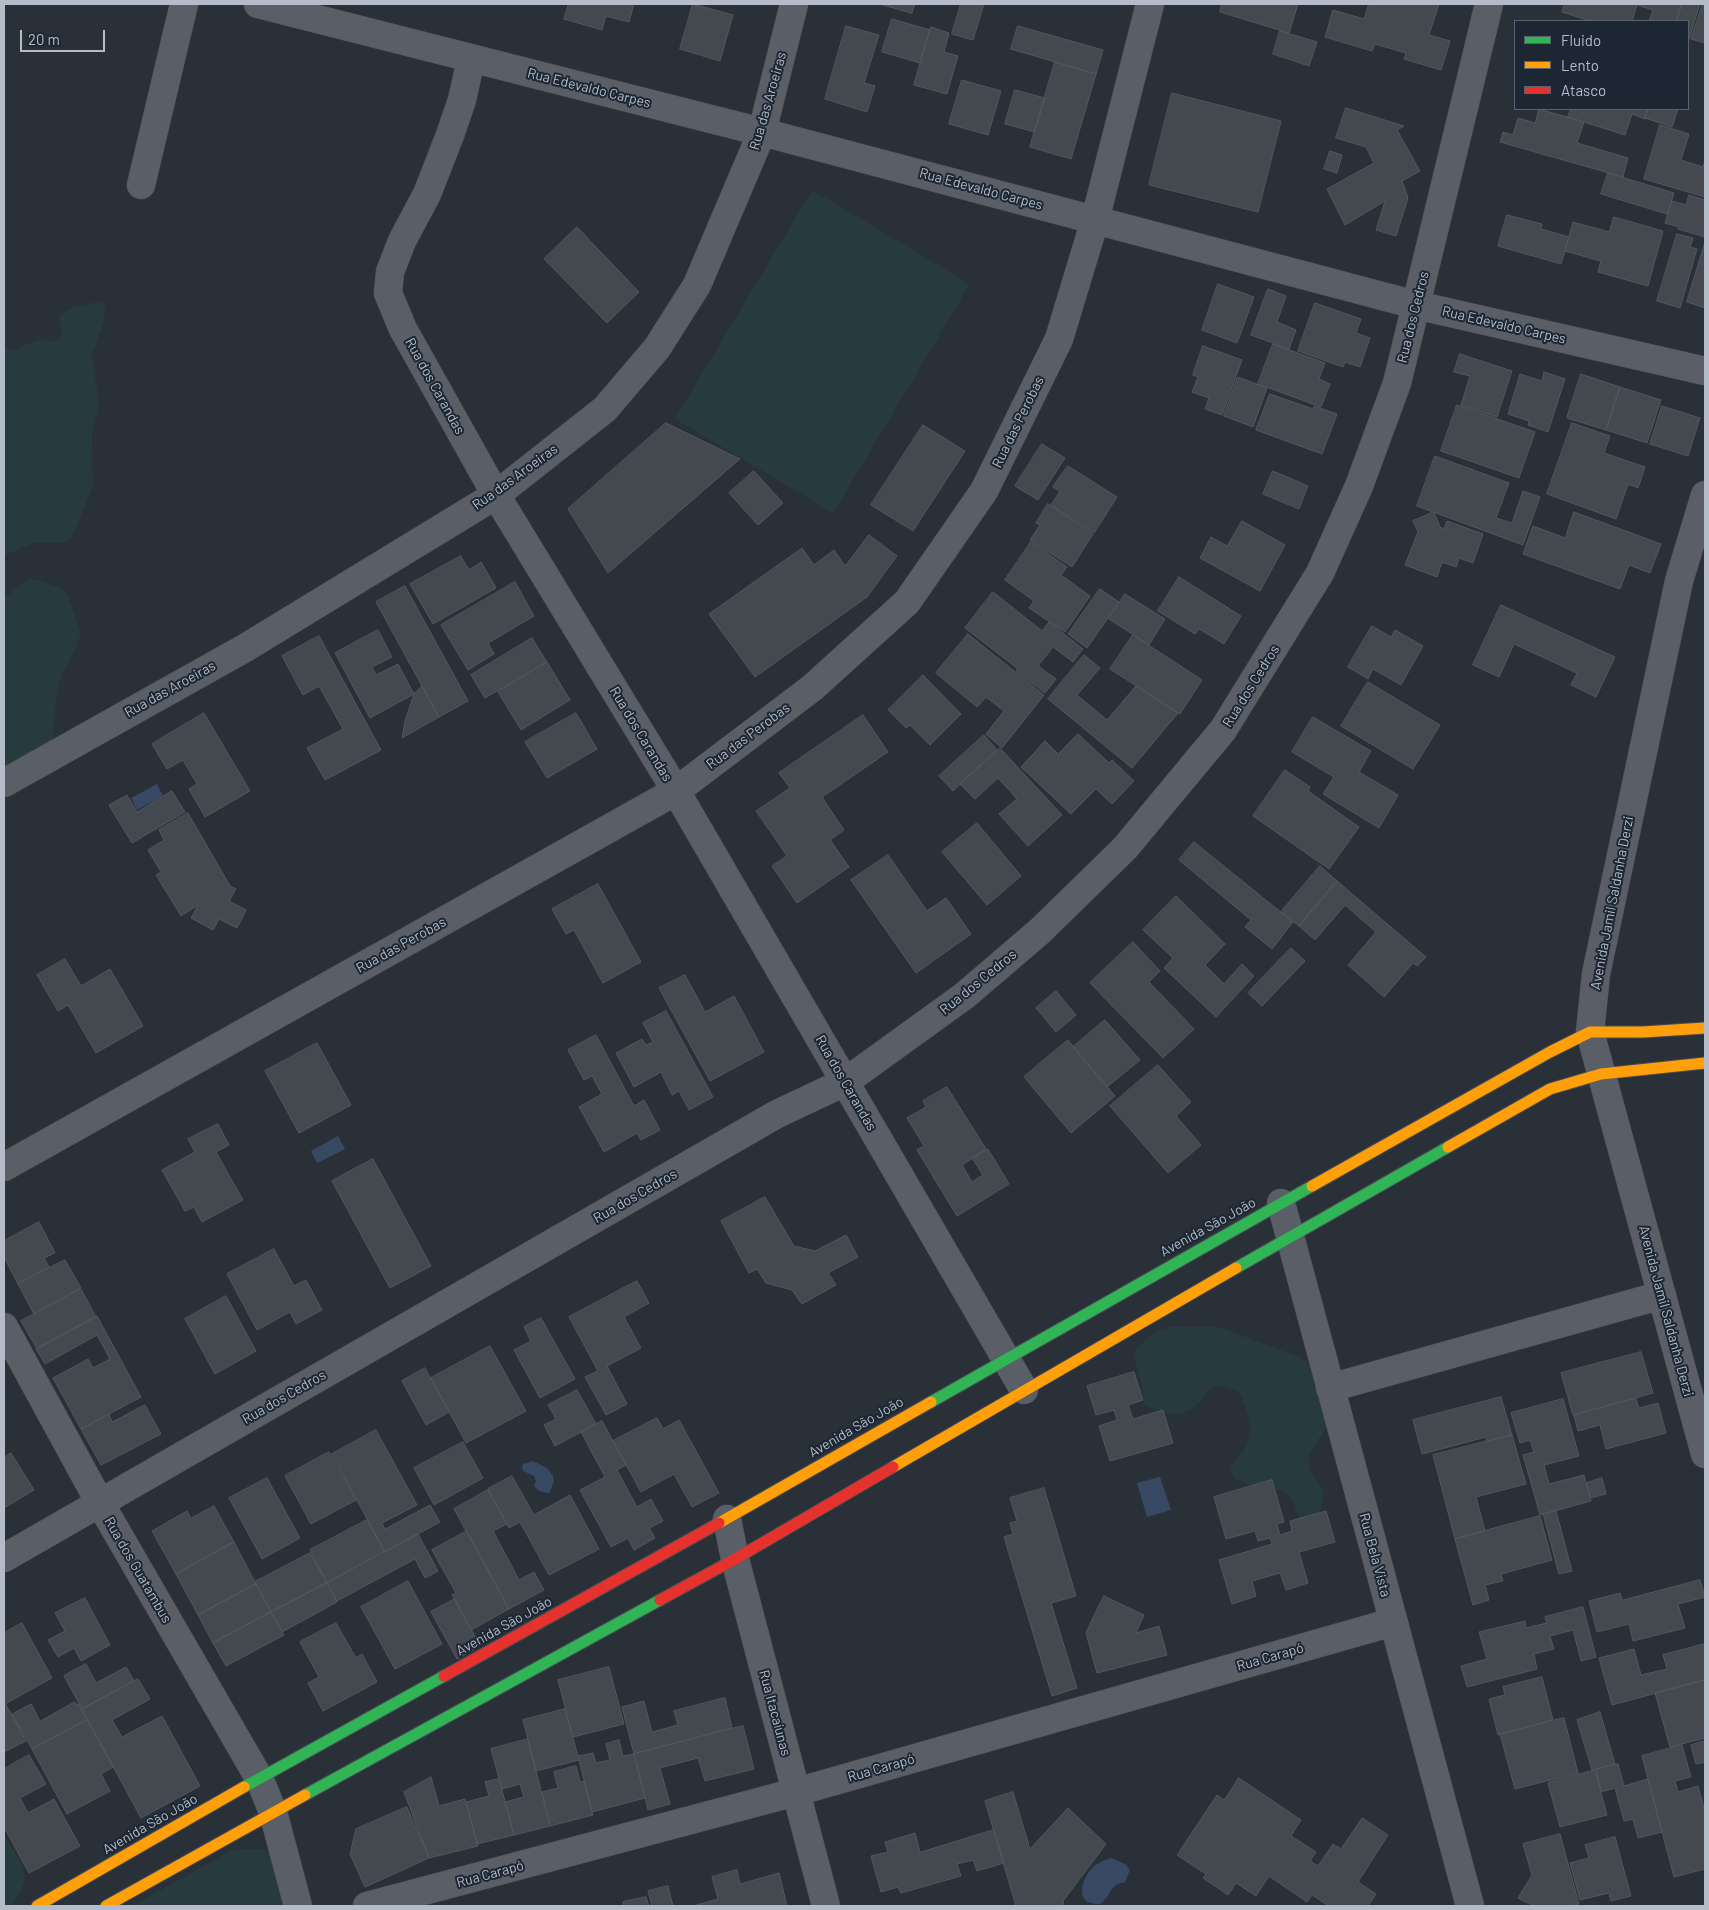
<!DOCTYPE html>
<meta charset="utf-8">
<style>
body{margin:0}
#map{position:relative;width:1709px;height:1910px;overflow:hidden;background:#2a3038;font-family:Barlow,sans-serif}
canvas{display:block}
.frame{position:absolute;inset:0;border:5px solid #b4bcc9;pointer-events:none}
.legend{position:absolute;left:1514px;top:20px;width:175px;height:90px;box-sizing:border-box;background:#1d2633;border:1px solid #59626f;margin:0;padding:6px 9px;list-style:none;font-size:15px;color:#b4bcc9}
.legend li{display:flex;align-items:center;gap:10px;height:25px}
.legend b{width:25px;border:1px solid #59626f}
.scale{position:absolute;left:20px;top:30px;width:85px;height:22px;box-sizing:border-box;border:2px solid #b4bcc9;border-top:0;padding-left:6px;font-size:15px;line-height:18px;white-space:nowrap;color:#b4bcc9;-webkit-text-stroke:4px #1d2633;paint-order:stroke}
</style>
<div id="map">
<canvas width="1709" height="1910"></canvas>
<div class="frame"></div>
<ul class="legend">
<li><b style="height:6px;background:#30b455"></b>Fluido</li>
<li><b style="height:6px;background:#ff9f0a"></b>Lento</li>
<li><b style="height:6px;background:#e5322d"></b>Atasco</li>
</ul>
<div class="scale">20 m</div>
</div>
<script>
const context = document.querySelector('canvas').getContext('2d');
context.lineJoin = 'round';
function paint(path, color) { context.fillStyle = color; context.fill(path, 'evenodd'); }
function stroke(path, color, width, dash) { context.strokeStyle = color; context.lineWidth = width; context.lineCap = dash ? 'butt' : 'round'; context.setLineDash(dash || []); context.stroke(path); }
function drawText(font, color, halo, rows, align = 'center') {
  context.font = font + ' Barlow,sans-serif'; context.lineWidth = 4; context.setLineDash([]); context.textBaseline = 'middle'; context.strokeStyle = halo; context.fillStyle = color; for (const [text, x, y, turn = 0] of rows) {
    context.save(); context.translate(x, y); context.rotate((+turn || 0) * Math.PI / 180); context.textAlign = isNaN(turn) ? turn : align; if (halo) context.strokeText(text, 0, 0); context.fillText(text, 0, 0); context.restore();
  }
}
const green = new Path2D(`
 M812,190l158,94 -137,229 -158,-94z
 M99,302l6,3 -1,17 -12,33 7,49 -7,29 1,52 -9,24 -13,29 -7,5h-29l-31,12v-208l9,3 25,-10 17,1 6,-3 1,-6 -3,-14c8,-13 26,-13 40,-16z
 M31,579l10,2 24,8 16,43 -5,16 -12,22 -7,21 -5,53 -48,30v-176l22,-17z
 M1216,1326l84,31 13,10 20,51c-7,14 -28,32 -24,49 1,8 10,17 15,24l-4,19 -8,10 -13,-4 -6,-14 -8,-10 -27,-4 -24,-9 -4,-12c5,-7 13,-15 17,-22 8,-16 -2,-39 -8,-54l-15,-5 -13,1c-6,6 -11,16 -18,21 -15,11 -35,5 -49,-4 0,-18 -8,-34 -10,-53l22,-20 14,-4z
 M4,1833c5,14 21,28 21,44 0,10 -9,21 -14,29h-7z
 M262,1849l10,5 12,38 -2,14h-150l100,-56z`);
const water = new Path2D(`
 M157,784l6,12 -26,14 -6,-12z
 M338,1136l7,13 -28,14 -6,-12z
 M533,1461l14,7 6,8 1,6 -5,11c-6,0 -11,-2 -15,-7l2,-5 -2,-5 -11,-5 -1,-4 1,-3z
 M1160,1477l11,33 -24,7 -10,-34z
 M1111,1858l14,6 5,6 -5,12c-17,3 -13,14 -25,22 -26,1 -20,-23 -7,-37 5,-4 12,-7 18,-9z`);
const building = new Path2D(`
 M569,4h65l-5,18 -23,-6 -4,14 -38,-11z
 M693,4l40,11 -13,46 -40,-12z
 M880,4h35l-3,9z
 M961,4h23l-11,36 -21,-6z
 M1222,4h76l-9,29 -69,-21z
 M1369,4h70l-10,31 21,6 -9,29 -37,-11 2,-6 -31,-9 -3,7 -47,-14 8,-27 31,9z
 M1565,4h117l-6,17h-27l4,-11 -16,-5 -5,16h-42l-28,-9z
 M1682,4h18l-12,38v-21h-11z
 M1703,4l2,1v38l-14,-4z
 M892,19l38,11 -10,33 -38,-11z
 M846,26l33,9 -15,48 11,3 -8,26 -42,-13z
 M1018,26l85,24 -7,24 -85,-25z
 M931,27l18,6 -5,19 14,4 -11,38 -33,-9z
 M1280,31l37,11 -8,24 -36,-12z
 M1055,62l41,12 -25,85 -41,-12z
 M962,80l39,11 -13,44 -39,-11z
 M1015,90l30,8 -10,34 -30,-8z
 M1172,93l109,28 -23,91 -109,-27z
 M1346,108l58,18 -7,4 23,41 -18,10 6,17 -12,38 -20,-6 9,-29 -40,24 -18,-36 47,-26 -8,-16 -30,-9z
 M1539,109l45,13 -7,21 51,15 -5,19 -123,-35 3,-10 10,3 5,-17 17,5z
 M1571,109h77l-3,10 -13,-5 -7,21 -57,-18z
 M1648,109h30l-6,18 -27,-9z
 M1660,125l29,9 -8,26 22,7 2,-6v36l-61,-18z
 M1330,151l12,4 -5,18 -13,-4z
 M1608,173l66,20 -7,21 -66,-20z
 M1689,195l16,5v37l-27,-8 1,-2 -14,-4 7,-22 14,4z
 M1507,215l35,9 -1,5 28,8 -8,27 -63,-18z
 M1614,217l49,14 -15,55 -50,-14 3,-11 -36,-10 8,-29 36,10z
 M577,227l62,65 -32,31 -63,-64z
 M1677,234l16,4 -3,9 7,2 -17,59 -23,-7z
 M1705,242v66l-18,-6z
 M1218,284l36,13 -17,46 -35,-13z
 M1268,289l18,7 -9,26 19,8 -7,19 -38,-14z
 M1315,303l46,16 -5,14 14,5 -10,29 -15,-5 -2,5 -45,-16z
 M1273,344l52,19 -6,16 11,5 -9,23 -63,-23z
 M1203,346l39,14 -20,55 -17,-6 4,-11 -17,-6 6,-15 -5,-2z
 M1460,354l52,17 -15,46 -36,-12 9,-29 -16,-4z
 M1544,372l21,7 -17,53 -20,-7 1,-4 -21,-7 12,-40 22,7z
 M1581,374l39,13 -14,43 -39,-12z
 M1238,377l29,11 -14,39 -29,-11z
 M1620,387l41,13 -14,43 -41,-13z
 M1270,394l43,15 1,-3 23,8 -15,40 -66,-24z
 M1457,405l78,27 -16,46 -78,-27z
 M1662,406l38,12 -12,38 -38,-12z
 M666,423l74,36 -132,114 -40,-64z
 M1572,423l38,13 -6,17 41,14 -7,21 -10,-4 -12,35 -69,-25z
 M923,425l42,26 -52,80 -42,-26z
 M1042,444l23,14 -27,42 -23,-14z
 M1435,456l74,27 -13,35 16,5 11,-32 17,6 -17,48 -106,-39z
 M1068,466l49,31 -23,36 -43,-28 9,-14 -7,-4z
 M754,471l29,32 -25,22 -29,-32z
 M1273,471l35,15 -9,23 -36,-15z
 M1048,504l45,30 -21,33 -42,-27 10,-15 -4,-2z
 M1434,512l6,15 4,2 3,-8 36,13 -10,29 -14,-5 -3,9 -14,-5 -5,15 -32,-12 13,-33 -5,-11z
 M1574,512l87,32 -11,29 -21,-8 -9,24 -97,-35 10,-28 32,12z
 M1242,521l43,24 -25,46 -60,-33 11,-21 16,9z
 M869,535l28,21 -30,41 -112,80 -46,-63 93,-66 12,17 20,-15 11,16z
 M1031,542l36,25 -6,8 29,21 -25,36 -36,-24 5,-7 -29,-21z
 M461,556l8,14 12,-8 15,26 -63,36 -23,-40z
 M1179,577l62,39 -17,28 -25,-15 -4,5 -37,-23z
 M515,582l19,34 -46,27 6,11 -26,16 -27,-45z
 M405,586l63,115 -29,16 -63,-115z
 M1100,589l19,13 -32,46 -19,-14z
 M993,592l49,39 7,-9 34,27 -10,13 -20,-15 -15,19 18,13 -11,14 -29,-22 2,-2 -53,-41z
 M1125,594l40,25 -16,26 -40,-26z
 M1501,605l114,52 -19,40 -25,-12 6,-12 -63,-29 -15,33 -26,-12z
 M1372,626l19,11 4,-7 28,16 -22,39 -28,-16 -5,10 -20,-12z
 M378,630l14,27 -20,10 4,8 22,-11 16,30 -44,24 -35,-65z
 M968,634l76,61 -42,53 -16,-14 18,-23 -18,-14 -9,10 -41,-34z
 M1133,635l69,45 -22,34 -70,-45z
 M319,636l62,114 -56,30 -18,-32 36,-19 -24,-43 -16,9 -21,-39z
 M532,638l15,24 -62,36 -14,-23z
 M1084,655l16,13 -23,27 30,25 29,-34 42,27 -46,55 -84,-69z
 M547,662l23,38 -49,30 -23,-38z
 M923,675l38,39 -31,31 -20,-20 -4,3 -18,-18z
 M1368,682l72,43 -27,44 -72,-43z
 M422,686l17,31 -37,21 3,-17 9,-27z
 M204,713l46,78 -45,26 -16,-28 8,-5 -14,-24 -16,9 -15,-25z
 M576,713l21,36 -50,29 -22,-36z
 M863,715l25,37 -66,45 22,33 -14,10 19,27 -52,36 -25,-37 15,-10 -31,-45 34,-23 -11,-15z
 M1313,717l58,34 -12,21 39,23 -19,33 -56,-34 11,-17 -42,-25z
 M1078,734l31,29 3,-3 22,21 -22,23 -16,-15 -25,25 -50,-47 24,-26 13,13z
 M984,735l13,15 -44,41 -14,-15z
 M1000,748l62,67 -34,31 -29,-32 18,-15 -19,-21 -23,21 -15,-15z
 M1285,770l25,17 -2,4 51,36 -30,42 -76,-53z
 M172,791l13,21 -53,31 -23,-38 18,-10 10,17z
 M188,813l42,73 6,3 -7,12 17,9 -9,18 -18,-9 -6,11 -22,-12 7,-13 -17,11 -25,-41 5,-3 -13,-22 16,-10 -5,-10z
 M977,823l44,53 -34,29 -45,-53z
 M1194,842l99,80 -21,27 -27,-22 6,-7 -72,-60z
 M888,855l39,56 19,-13 25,36 -55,39 -65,-93z
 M1320,866l17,15 -38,45 -18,-14z
 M1337,881l89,76 -9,9 -4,-3 -29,34 -36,-32 28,-33 -31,-27 -30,35 -16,-14z
 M598,884l43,78 -38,21 -29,-53 -8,4 -14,-25z
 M1176,896l49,48 -20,21 19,19 18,-20 12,12 -38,41 -52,-49 9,-10 -30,-28z
 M1133,942l27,29 -11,11 45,47 -31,29 -73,-75z
 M1291,948l14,13 -43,45 -14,-13z
 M65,959l16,27 29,-17 33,57 -47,27 -28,-48 -10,6 -21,-36z
 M685,975l20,37 29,-16 30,56 -54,29 -51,-93z
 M1056,991l20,24 -20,17 -20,-24z
 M666,1011l47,86 -24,13 -10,-19 -7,4 -11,-23 -27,15 -18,-34 26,-14 4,6 7,-3 -10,-19z
 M1105,1020l35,40 -33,27 -34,-40z
 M596,1035l38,71 10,-6 16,30 -19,10 -4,-7 -33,19 -25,-45 23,-13 -10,-18 -8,4 -16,-30z
 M1068,1040l47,56 -44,37 -47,-56z
 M317,1043l34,62 -52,28 -34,-62z
 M1158,1065l33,37 -15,14 25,29 -33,28 -58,-67z
 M947,1087l39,62 -24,16 10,17 11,-7 -11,-17 16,-9 21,35 -52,32 -40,-66 7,-4 -17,-28 19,-11 -3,-6z
 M218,1124l11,21 -13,7 27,48 -41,22 -8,-15 -9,4 -23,-41 33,-18 -7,-13z
 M373,1159l58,107 -41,22 -58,-107z
 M765,1197l29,49 21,5 31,-16 12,22 -30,16 8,12 -34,19 -10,-14 -26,-7 -9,-14 -8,4 -28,-52z
 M39,1222l16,31 -11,5 5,9 -31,17 -14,-27v-16z
 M274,1249l20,37 12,-6 16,30 -26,14 -6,-12 -33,18 -30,-56z
 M65,1260l16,28 -47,26 -16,-30z
 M637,1281l12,22 -25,14 17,31 -34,18 20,38 -21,11 -21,-38 13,-6 -29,-54z
 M81,1289l15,28 -59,32 -16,-28z
 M226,1296l30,55 -41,23 -30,-55z
 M97,1316l44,81 -60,32 -28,-51 35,-19 5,9 17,-9 -13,-24 -52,29 -9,-15z
 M541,1318l34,61 -35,19 -26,-48 17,-9 -7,-14z
 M490,1346l36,65 -60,32 -35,-65z
 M1641,1352l12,41 -80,22 -12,-42z
 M425,1368l24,44 -23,13 -24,-44z
 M1134,1372l9,28 -15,5 5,14 30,-9 10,33 -63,18 -11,-35 18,-6 -3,-10 -18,5 -9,-29z
 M577,1390l19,34 -41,22 -11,-21 12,-6 -8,-14z
 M1501,1397l11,38 -25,6 -1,-4 -64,17 -9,-34z
 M1563,1399l16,57 -35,9 5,19 35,-9 7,26 -51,14 -17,-60 11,-3 -4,-12 -10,3 -9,-30z
 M1636,1399l3,9 19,-5 8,30 -60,16 -6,-24 -22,6 -4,-16z
 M145,1405l16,29 -60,31 -20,-36 28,-15 3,8z
 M657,1418l6,11 16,-9 40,73 -27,14 -18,-33 -33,18 -28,-51z
 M602,1421l24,44 -9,5 20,37 14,-8 12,22 -14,7 6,10 -21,12 -6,-12 -17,9 -31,-57 25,-13 -24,-45z
 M376,1430l41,75 -35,18 3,6 45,-24 10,17 -55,30 -53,-98z
 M1512,1435l14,49 -50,13 9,34 -30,8 -22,-84z
 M463,1442l20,36 -49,27 -20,-37z
 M329,1452l27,48 -45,24 -26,-48z
 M11,1453l23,37 -30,18v-50z
 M512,1476l22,39 36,-20 29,54 -50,26 -29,-53 -11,6 -21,-39z
 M267,1478l33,60 -38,21 -33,-61z
 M1602,1478l4,16 -16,4 -3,-15z
 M1272,1480l12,42 -7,2 3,11 12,-4 -2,-10 36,-10 9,31 -36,10 9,31 -22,7 -6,-17 -28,8 4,15 -24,8 -13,-44 53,-16 -2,-6 -12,3 -3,-10 -29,8 -12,-42z
 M1044,1488l32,108 -25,7 26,85 -25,8 -48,-159 9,-3 -3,-11 7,-2 -7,-23z
 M488,1490l19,34 -14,7 26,49 15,-8 10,18 -35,19 -55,-100z
 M214,1506l20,36 -58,32 -24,-43 35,-20 4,7z
 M1556,1511l16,60 -13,3 -16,-60z
 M1540,1516l12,44 -51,14 2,7 -18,4 4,15 -16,5 -18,-66z
 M367,1520l17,31 -57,32 -17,-33z
 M467,1531l42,78 -38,21 -19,-35 4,-2 -24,-43z
 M418,1534l20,37 -13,7 -10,-19 -78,42 -10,-18z
 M234,1542l22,42 -58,31 -22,-41z
 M310,1553l17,30 -56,29 -16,-30z
 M1700,1580l5,17 -27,7 7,24 -52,13 -4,-17 -32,8 -8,-31 31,-8 2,7z
 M408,1581l34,63 -47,25 -34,-62z
 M327,1583l10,19 -55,30 -11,-20z
 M256,1584l15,28 -58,31 -15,-28z
 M1104,1596l40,19 -8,18 23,-7 8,29 -70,18 -11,-40z
 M85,1598l25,47 -29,16 -7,-13 -16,9 -10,-17 17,-9 -10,-18z
 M455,1599l25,47 -23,13 -26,-47z
 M1583,1607l13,50 -15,4 -8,-31 -23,6 4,13 -20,5 3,15 -70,18 -6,-21 26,-7 -8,-27 46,-11 1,7 21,-5 -2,-6z
 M271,1612l13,23 -58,31 -13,-23z
 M22,1623l30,55 -47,26 -1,-3v-68z
 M336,1623l20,35 6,-4 15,28 -54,29 -15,-28 11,-6 -19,-35z
 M1705,1644v36l-93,25 -13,-47 35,-9 7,26 26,-6 -4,-14z
 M86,1664l10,19 30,-16 8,14 -52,28 -18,-33z
 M609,1667l15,57 -51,13 -15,-57z
 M1542,1677l11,43 -55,15 -9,-36 16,-4 -2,-8z
 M138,1679l12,20 -38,21 10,17 40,-21 38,70 -59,32 -59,-109z
 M1705,1680v58l-35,9 -15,-54z
 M725,1698l7,30 -98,26 -12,-47 22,-6 8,31 26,-7 -4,-14z
 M4,1701l22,40 -22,11z
 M75,1702l2,3 1,-1 9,16 -55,29 -20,-35 19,-10 9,17z
 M565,1709l14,51 -43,11 -13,-51z
 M1600,1712l15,52 -23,6 -15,-50z
 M1564,1718l14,55 -63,16 -15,-55z
 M87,1720l26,47 -12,7 9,17 -43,23 -35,-65z
 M743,1726l11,43 -49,12 -7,-23 -38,10 10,36 -22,6 -14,-56z
 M528,1739l22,87 -36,9 -9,-33 19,-5 -4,-13 -18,5 -11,-40z
 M619,1740l4,16 11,-2 11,44 -53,14 -14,-56 15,-3 3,10 14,-3 -4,-16z
 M1705,1741v21l-9,2 -5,-19z
 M1682,1745l9,32 -16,4 3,11 20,-6 7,27v56l-31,8 -32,-121z
 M29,1755l17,29 -26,14 8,15 26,-14 26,47 -51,27 -25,-46v-58z
 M1618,1764l6,22 24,-7 14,53 -24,6 -5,-19 -9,2 -9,-33 -14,4 -5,-22z
 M576,1766l4,16 4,-1 9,34 -43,11 -8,-34 16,-4 -4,-16z
 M1595,1770l12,45 -47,12 -12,-44z
 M431,1777l8,29 26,-7 13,47 -49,12 -25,-66z
 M1239,1778l62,42 -10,16 25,16 -6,9 8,5 15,-22 8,5 21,-31 26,17 -30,47 18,12 -8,12h-39l-17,-11 -5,7 -38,-26 -13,20 -20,-13 -8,12 -25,-17 3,-4 -29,-19 40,-60 7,5z
 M499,1779l15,56 -37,9 -11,-42 23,-6 -4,-14z
 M1013,1792l17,57 38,-41 38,36 -43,57 1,5h-48l-31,-105z
 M407,1807l22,51 -64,29 -15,-33 6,-25z
 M994,1830l10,33 -27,8 -4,-11 -16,4 4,12 -60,17 -3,-6 -17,5 -10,-36 17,-4 -3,-10 30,-9 5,19z
 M1560,1834l19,70 -9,2h-36l-16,-8 14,-23 -9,-31z
 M1615,1837l16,59 -20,5 -2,-8 -29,7 -10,-37 19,-5 -4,-13z
 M737,1870l3,14 39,-11 8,33h-94l25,-7 -6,-22z
 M668,1886l5,20h-21l-4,-15z
 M646,1897l3,9h-25l-1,-4z`);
const street = new Path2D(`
 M258,4l504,128 654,173 289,66
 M471,59l-9,41 -12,35 -23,59 -25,47 -12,31 -2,21 15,36 93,166 180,296 348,599
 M141,185l43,-181
 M1705,495l-26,86 -83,393 -6,58 115,422
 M4,783l241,-135 251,-153 109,-86 52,-61 40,-63 65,-153 32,-128
 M4,1167l672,-376 136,-103 95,-86 77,-111 75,-152 36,-119 55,-216
 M1281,1203l189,703
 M4,1327l96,176 159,275 14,34 25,94
 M1330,1388l332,-93
 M727,1519l8,40 91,347
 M4,1558l773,-444 68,-32 119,-86 76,-65 85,-83 98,-118 97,-157 39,-87 38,-103 92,-379
 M367,1906l429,-114 597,-170`);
const fast = new Path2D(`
 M1236,1268l212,-121
 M931,1402l381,-216
 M244,1787l200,-111
 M305,1795l355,-195`);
const slow = new Path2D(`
 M1448,1147l102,-58 51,-15 104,-11
 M1312,1186l238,-134 40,-20h53l62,-4
 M893,1467l343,-199
 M719,1523l212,-121
 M37,1906l207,-119
 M106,1906l199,-111`);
const jam = new Path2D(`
 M660,1600l75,-41 158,-92
 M444,1676l275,-153`);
const streetNames = [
 ["Rua Edevaldo Carpes",589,88,14],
 ["Rua das Aroeiras",768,101,-74],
 ["Rua Edevaldo Carpes",981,189,15],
 ["Rua dos Cedros",1413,317,-76],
 ["Rua Edevaldo Carpes",1504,325,13],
 ["Rua dos Carandas",435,386,61],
 ["Rua das Perobas",1018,422,-64],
 ["Rua das Aroeiras",515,477,-36],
 ["Rua dos Cedros",1251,686,-58],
 ["Rua das Aroeiras",170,689,-29],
 ["Rua dos Carandas",641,734,59],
 ["Rua das Perobas",748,736,-37],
 ["Avenida Jamil Saldanha Derzi",1612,903,-79],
 ["Rua das Perobas",401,945,-29],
 ["Rua dos Cedros",978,982,-39],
 ["Rua dos Carandas",846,1083,60],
 ["Rua dos Cedros",635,1196,-30],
 ["Avenida São João",1208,1227,-29],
 ["Avenida Jamil Saldanha Derzi",1666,1311,75],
 ["Rua dos Cedros",284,1397,-30],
 ["Avenida São João",856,1427,-30],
 ["Rua Bela Vista",1375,1555,75],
 ["Rua dos Guatambus",138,1570,60],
 ["Avenida São João",504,1626,-29],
 ["Rua Carapó",1270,1657,-16],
 ["Rua Itacaíunas",775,1713,75],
 ["Rua Carapó",881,1768,-16],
 ["Avenida São João",150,1824,-30],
 ["Rua Carapó",490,1874,-15]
];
paint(green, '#273a3e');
paint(water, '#384963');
paint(building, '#444950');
stroke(building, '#52575f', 1);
stroke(street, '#484c53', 29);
stroke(fast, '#484c53', 13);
stroke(slow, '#484c53', 13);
stroke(jam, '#484c53', 13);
stroke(street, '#5a5e66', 28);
stroke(fast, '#30b455', 11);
stroke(slow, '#ff9f0a', 11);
stroke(jam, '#e5322d', 11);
drawText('14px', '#b4bcc9', '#1d2633', streetNames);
</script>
